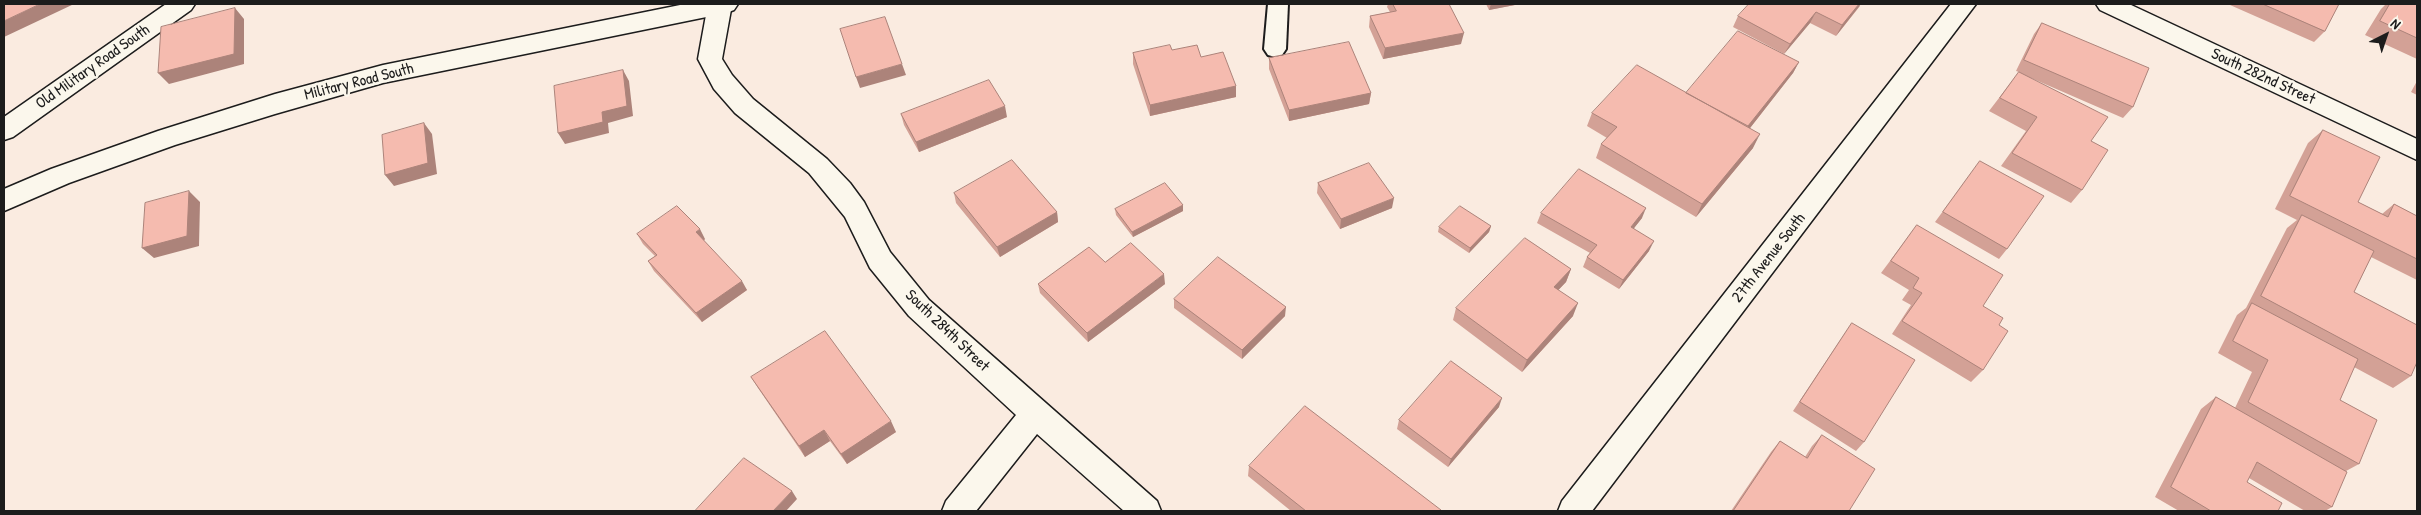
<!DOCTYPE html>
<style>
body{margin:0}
#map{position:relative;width:2421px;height:515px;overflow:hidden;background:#faebe0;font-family:"Patrick Hand",sans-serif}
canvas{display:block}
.frame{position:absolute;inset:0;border:5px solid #1c1c1c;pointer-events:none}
.north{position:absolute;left:2361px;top:10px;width:50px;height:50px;-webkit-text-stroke:4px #fbf7ec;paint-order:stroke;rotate:41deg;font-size:14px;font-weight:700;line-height:20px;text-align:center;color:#1c1c1c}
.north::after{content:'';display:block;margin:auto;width:18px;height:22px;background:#1c1c1c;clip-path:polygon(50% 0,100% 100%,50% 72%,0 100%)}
</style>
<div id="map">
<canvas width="2421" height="515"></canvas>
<div class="frame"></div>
<div class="north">N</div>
</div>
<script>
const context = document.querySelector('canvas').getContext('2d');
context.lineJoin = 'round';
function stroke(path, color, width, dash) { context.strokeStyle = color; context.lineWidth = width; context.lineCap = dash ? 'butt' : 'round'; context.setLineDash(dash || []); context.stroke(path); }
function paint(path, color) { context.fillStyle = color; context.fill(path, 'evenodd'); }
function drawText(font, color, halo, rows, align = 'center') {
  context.font = font + ' "Patrick Hand",sans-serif'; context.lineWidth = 5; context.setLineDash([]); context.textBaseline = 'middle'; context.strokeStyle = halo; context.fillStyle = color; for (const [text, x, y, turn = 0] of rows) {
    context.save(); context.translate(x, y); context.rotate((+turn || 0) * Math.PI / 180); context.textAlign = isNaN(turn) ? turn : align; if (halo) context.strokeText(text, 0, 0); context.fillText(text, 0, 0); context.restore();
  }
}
const service = new Path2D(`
 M1268,4h20l-2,45 -4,6 -7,2 -7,-2 -4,-6z`);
const minor = new Path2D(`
 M166,4h29l-4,6 -178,127 -9,3v-23z
 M708,4h24l-10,55 10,16 21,24 74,60 23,24 14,19 26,50 39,48 228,201 4,10h-37l-87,-77 -61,77h-34l4,-10 70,-86 -107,-99 -39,-48 -25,-51 -36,-44 -74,-60 -21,-24 -16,-30z
 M1951,4h25l-384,507h-34l4,-10z
 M2096,4h33l288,135v21l-317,-150z`);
const secondary = new Path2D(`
 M685,4h53l-4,6 -8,3 -343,70 -108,31 -100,31 -106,38 -65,28v-22l47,-20 107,-38 117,-37 108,-29z`);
const wall = new Path2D(`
 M1388,4h61l12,40 -78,15 -14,-32 1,-11 20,-4 -3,-5z
 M1486,4h34l-31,6z
 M2230,4h109l-14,27 -11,11 -84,-37z
 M2386,4h29l2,1v54l-52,-24 16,-26z
 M1860,6l-24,30 -26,-13 -26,31 -51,-27 5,-11z
 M2042,23l91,84 -10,11 -92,-40 60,63 -9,49 -11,13 -70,-37 25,-35 -37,-20 30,-39 -3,-1 18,-37z
 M1172,50l64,36v11l-86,19 -17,-52v-11z
 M1269,58l102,35 -2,11 -80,17 -20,-52z
 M1799,62l-6,11 -43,55 3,20 -57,69 -100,-59 5,-14 6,-6 -20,-12 5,-13 94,-20z
 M2417,81v14l-6,-3z
 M901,114l106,3 -88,35 -15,-27z
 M2323,130l35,72 24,12 12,-10 23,12v64l-46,-23 -17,35 57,84 -18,12 -39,-21 -14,33 19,64 -13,7 -14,36 -7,4h-20l-56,-33 -2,4 31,29h-99l-24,-14 46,-88 15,-12 19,11 17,-36 -34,-19 19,-38 9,-7 41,-80 10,-8 -22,-11 33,-66z
 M1980,161l27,88 -8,10 -64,-37z
 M1318,183l74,25 -52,21 -23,-36z
 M954,193l103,19 1,10 -58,35 -44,-54z
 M1183,205v6l-50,26 -17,-22 -1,-6z
 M1541,213l101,5 -8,10 15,23 -30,38 -36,-22 4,-10 3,-4 -53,-30z
 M1917,225l82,100 -16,45 -12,12 -79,-48 19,-29 -9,-5 7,-10 -28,-17z
 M1491,226l-2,6 -20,21 -31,-21 1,-5z
 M637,234l68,5 -1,2 43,49 -45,32 -48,-51 -6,-10 7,-5 -12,-12z
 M1571,269l-5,13 -8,8 15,26 -51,56 -69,-52 3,-12z
 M1038,284h127l-77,58 -48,-49z
 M1174,299l111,17 -43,43 -68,-51z
 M1852,323l12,119 -8,9 -63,-40 52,-78z
 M751,377l145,55 -49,32 -17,-23 -25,16 -47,-69z
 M1499,407l-51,60 -51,-38 2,-9z
 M1822,435l27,76h-118l40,-59 9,-11 25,16 7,-11z
 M1249,466l191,45h-149l-43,-35z`);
const shadedWall = new Path2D(`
 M40,4h34l-70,33v-16z
 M1491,4h29l-31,6z
 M1859,4h2l-25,32 6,-11z
 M235,8l9,11v45l-75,20 -11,-11z
 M1816,12l-6,11 -26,31 6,-10z
 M1464,33l-3,11 -78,15 2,-11z
 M1799,62l-6,11 -50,64 5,-11z
 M902,64l4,11 -46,13 -4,-11z
 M623,70l6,11 4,35 -25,7 1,10 -44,11 -7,-11z
 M1236,86v11l-86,19v-11z
 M1371,93l-2,11 -80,17v-11z
 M1005,106l2,11 -88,35 -3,-10z
 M424,123l8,11 5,40 -43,12 -9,-11z
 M1760,134l-7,14 -57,69 6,-13z
 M189,191l11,11 -1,44 -45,12 -12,-10z
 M1394,198l-2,10 -52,21 1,-10z
 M1183,205v6l-50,26 -1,-5z
 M1646,208l-4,10 -15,19 4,-10z
 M1057,212l1,10 -58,35 -3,-10z
 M1491,226l-2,6 -20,21 1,-5z
 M700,229l5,10 -4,3 -5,-10z
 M1654,241l-5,10 -30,38 4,-9z
 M1571,269l-5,13 -16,17 4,-12z
 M1164,274l1,10 -77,58 -1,-9z
 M742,281l5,9 -45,32 -6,-9z
 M1578,303l-5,13 -51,56 5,-12z
 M1286,307l-1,9 -43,43v-9z
 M1502,398l-3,9 -51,60 3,-8z
 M891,421l5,11 -49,32 -6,-10z
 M824,430l6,11 -25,16 -6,-11z
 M792,491l5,8 -11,12h-13z`);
const building = new Path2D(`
 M4,4h36l-36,17z
 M1393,4h56l15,29 -79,15 -15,-32 26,-5z
 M1749,4h110l-17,21 -26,-13 -26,32 -52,-28z
 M2263,4h76l-14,27z
 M2390,4h25l2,1v33l-37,-17z
 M235,8l-1,46 -76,19 3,-46z
 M885,17l17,47 -46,13 -16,-48z
 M2042,23l107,45 -16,39 -109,-47z
 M1738,31l61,31 -51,64 -62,-33z
 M1349,42l22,51 -82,17 -20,-52z
 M1170,45l2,5 25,-5 4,12 22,-5 13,34 -86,19 -17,-52z
 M1637,65l123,69 -58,70 -101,-60 16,-17 -25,-14z
 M623,70l4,36 -25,6 1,10 -45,11 -4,-47z
 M2019,72l89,45 -17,24 17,9 -26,40 -70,-37 25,-36 -37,-19z
 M989,80l16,26 -89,36 -15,-28z
 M424,123l4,40 -43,12 -3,-40z
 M2323,130l57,27 -22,45 30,15 6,-13 23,12v43l-127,-63z
 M1012,160l45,52 -60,35 -43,-54z
 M1980,161l64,35 -37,53 -64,-37z
 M1369,163l25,35 -53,21 -23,-36z
 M1579,169l67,39 -15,19 23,14 -31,39 -36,-23 10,-12 -56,-32z
 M1165,183l18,22 -51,27 -17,-23z
 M189,191l-2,45 -45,12 3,-45z
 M677,206l23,23 -4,3 46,49 -46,32 -48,-52 9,-6 -20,-21z
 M1460,206l31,20 -21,22 -31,-21z
 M2302,215l72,36 -20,41 63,33v37l-6,14 -150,-80z
 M1917,225l86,50 -20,31 20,12 -4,7 9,6 -25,39 -81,-49 20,-28 -9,-5 6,-10 -28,-17z
 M1525,238l46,31 -17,18 24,16 -51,57 -71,-52z
 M1131,243l33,31 -77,59 -49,-49 51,-37 16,15z
 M1218,257l68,50 -44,43 -68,-51z
 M2252,303l106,56 -18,41 37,20 -18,44 -111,-62 20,-42 -35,-19z
 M1852,323l63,37 -51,82 -64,-40z
 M825,331l66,90 -50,33 -17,-24 -25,16 -48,-69z
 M1451,361l51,37 -51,61 -52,-39z
 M2216,397l131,75 -15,35 -75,-45 -10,20 35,21 -4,8h-67l-40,-24z
 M1305,406l136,104 -2,1h-133l-57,-45z
 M1822,435l53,34 -26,42h-116l47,-70 27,17z
 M744,458l48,33 -19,20h-78z`);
const streetNames = [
 ["Old Military Road South",93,67,-35],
 ["South 282nd Street",2263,77,25],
 ["Military Road South",359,82,-14],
 ["27th Avenue South",1769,258,-52],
 ["South 284th Street",947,331,44]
];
stroke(service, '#1c1c1c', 4);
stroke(minor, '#1c1c1c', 3);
stroke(secondary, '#1c1c1c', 3);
paint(service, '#fbf7ec');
paint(minor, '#fbf7ec');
paint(secondary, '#fbf7ec');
paint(wall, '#d3a196');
paint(shadedWall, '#ac837a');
paint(building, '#f5bbaf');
stroke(building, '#ac837a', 1);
drawText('16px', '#1c1c1c', '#fbf7ec', streetNames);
</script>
